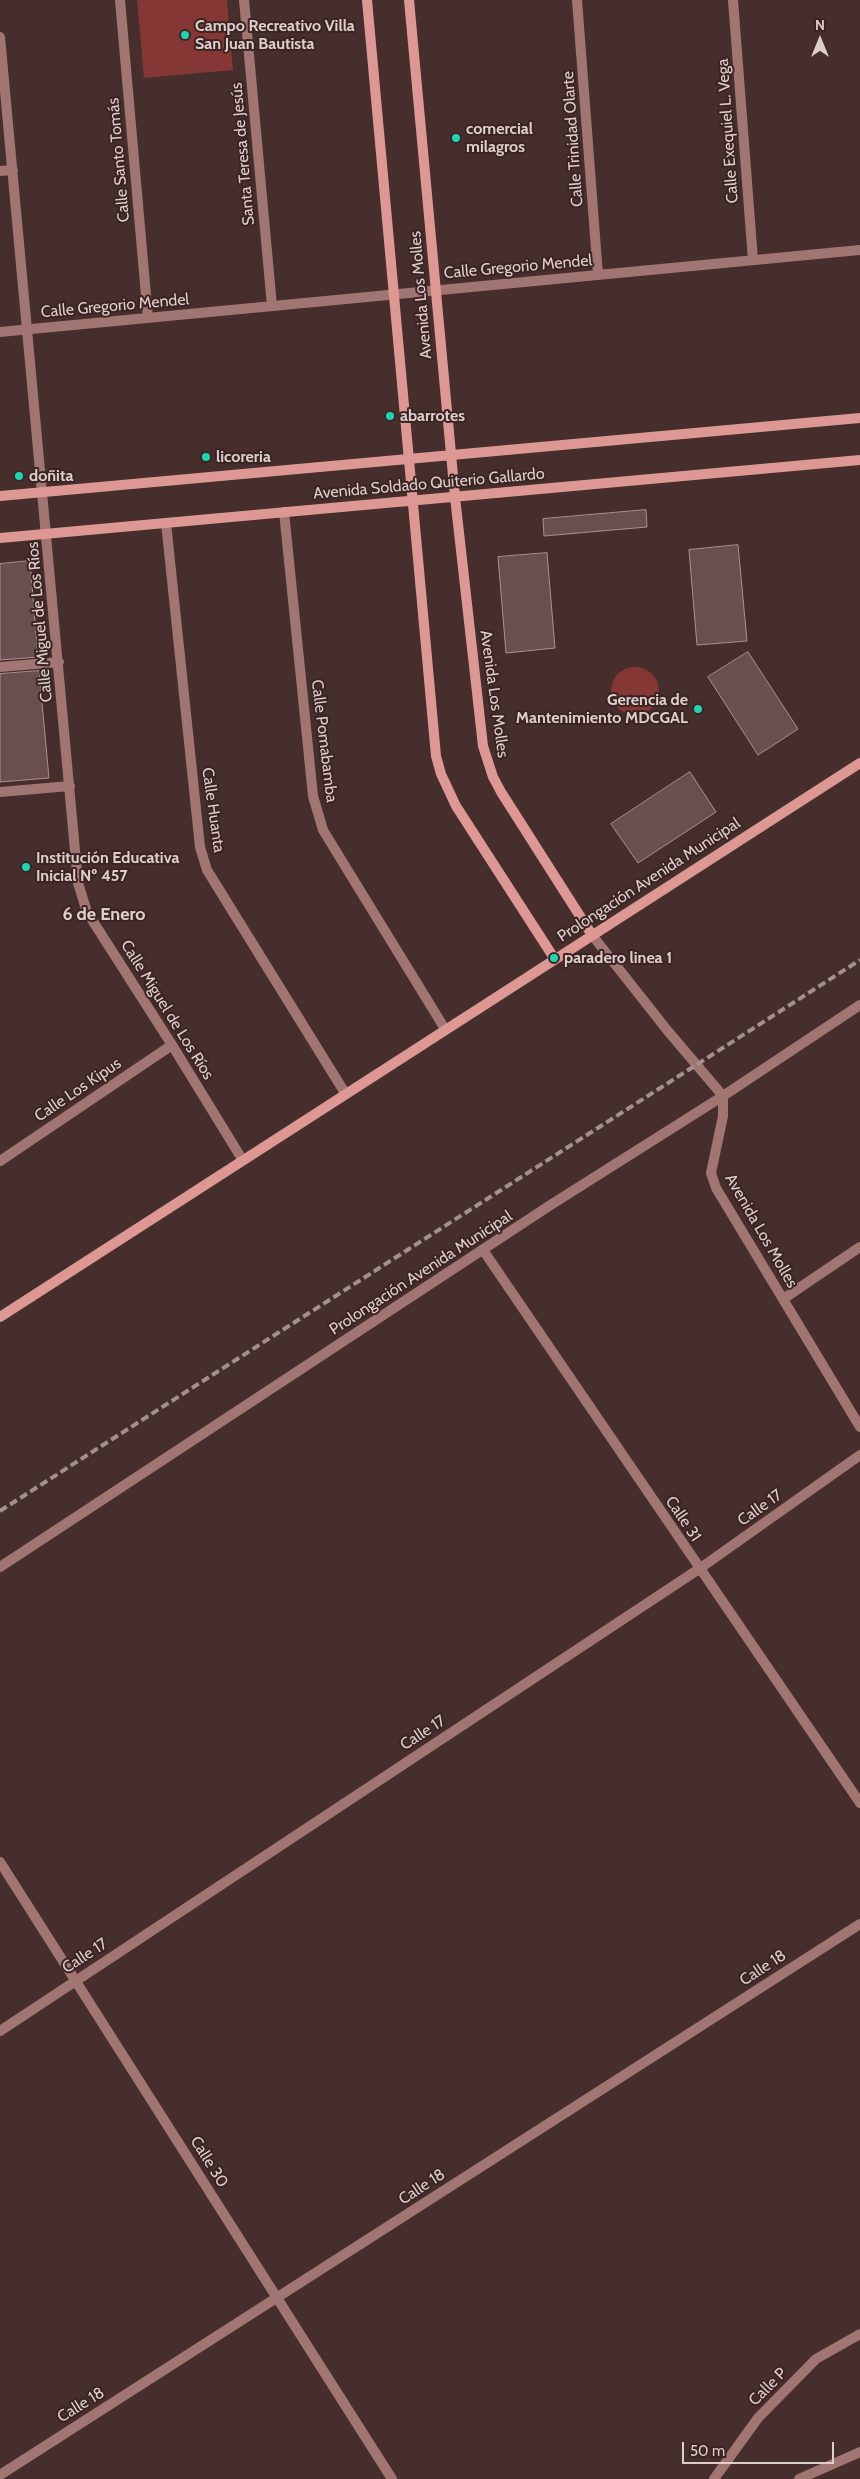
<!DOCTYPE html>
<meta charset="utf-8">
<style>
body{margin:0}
#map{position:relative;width:860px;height:2479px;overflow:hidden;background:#462e2c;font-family:Cabin,sans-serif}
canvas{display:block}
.north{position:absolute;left:795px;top:15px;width:50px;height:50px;-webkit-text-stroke:4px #3b2423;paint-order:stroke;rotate:0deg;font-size:14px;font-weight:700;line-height:20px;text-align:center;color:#ddcecc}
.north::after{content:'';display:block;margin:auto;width:18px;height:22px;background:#ddcecc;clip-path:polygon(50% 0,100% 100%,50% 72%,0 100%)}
.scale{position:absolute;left:682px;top:2442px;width:152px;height:22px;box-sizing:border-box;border:2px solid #ddcecc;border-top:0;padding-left:6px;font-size:15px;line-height:18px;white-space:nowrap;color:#ddcecc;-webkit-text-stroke:4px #3b2423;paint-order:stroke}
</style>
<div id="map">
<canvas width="860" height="2479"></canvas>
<div class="north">N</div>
<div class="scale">50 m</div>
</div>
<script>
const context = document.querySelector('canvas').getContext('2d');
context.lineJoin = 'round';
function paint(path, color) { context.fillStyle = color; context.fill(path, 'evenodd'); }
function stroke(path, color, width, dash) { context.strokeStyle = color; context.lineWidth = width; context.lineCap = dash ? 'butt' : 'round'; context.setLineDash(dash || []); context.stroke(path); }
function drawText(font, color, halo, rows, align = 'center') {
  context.font = font + ' Cabin,sans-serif'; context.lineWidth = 4; context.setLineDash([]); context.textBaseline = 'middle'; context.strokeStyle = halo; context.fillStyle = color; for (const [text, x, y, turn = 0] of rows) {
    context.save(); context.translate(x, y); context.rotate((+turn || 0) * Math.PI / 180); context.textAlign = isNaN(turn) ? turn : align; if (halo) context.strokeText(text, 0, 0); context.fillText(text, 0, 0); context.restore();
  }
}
const green = new Path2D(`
 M137,0h90l6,70 -89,8z
 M611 691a24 24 0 1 1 48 0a24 24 0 1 1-48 0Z`);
const building = new Path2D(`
 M646,510l1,17 -103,9 -1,-17z
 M738,545l9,96 -50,4 -8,-95z
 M547,553l8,95 -49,5 -8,-96z
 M30,561l8,96 -38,3v-96z
 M748,652l50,77 -40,26 -50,-78z
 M39,671l10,107 -49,4v-108z
 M690,772l26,40 -78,51 -27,-39z`);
const street = new Path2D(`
 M120,0l28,318
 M244,0l28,306
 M577,0l21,275
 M733,0l20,260
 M0,37l78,846 9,29 85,133 70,114
 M0,171l13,-1
 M0,332l860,-82
 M284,512l29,284 10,34 122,199
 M166,523l34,324 7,23 138,223
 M0,667l59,-5
 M0,792l70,-6
 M592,935l75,95 56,66v20l-12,57 5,15 144,239
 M0,1161l172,-116
 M483,1250l377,553
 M783,1299l77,-52
 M0,1567l549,-361 174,-110 137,-91
 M0,1862l392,617
 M0,2031l699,-462 161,-114
 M0,2475l860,-551
 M714,2479l44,-61 58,-59 44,-25
 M799,2479l61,-27`);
const secondary = new Path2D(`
 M367,0l69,756 5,18 15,32 98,152
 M409,0l46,497 28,249 10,31 8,15 91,143
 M0,496l860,-78
 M0,538l860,-78
 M0,1317l860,-554`);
const rail = new Path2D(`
 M0,1511l860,-551`);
const markers = [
 [185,35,5,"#1dd5b1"],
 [456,138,5,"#1dd5b1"],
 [390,416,5,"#1dd5b1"],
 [206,457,5,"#1dd5b1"],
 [19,476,5,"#1dd5b1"],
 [698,709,5,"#1dd5b1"],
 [26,867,5,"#1dd5b1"],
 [554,958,5,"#1dd5b1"]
];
const poiNames = [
 ["Campo Recreativo Villa",195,26],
 ["San Juan Bautista",195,44],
 ["comercial",466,129],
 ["milagros",466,147],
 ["abarrotes",400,416],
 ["licoreria",216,457],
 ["doñita",29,476],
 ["Gerencia de",688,700,"right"],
 ["Mantenimiento MDCGAL",688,718,"right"],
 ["Institución Educativa",36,858],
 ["Inicial Nº 457",36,876],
 ["paradero linea 1",564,958]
];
const streetNames = [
 ["Calle Exequiel L. Vega",728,131,-94],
 ["Calle Trinidad Olarte",573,139,-94],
 ["Santa Teresa de Jesús",243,154,-95],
 ["Calle Santo Tomás",119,160,-95],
 ["Calle Gregorio Mendel",518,267,-5],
 ["Avenida Los Molles",421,295,-95],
 ["Calle Gregorio Mendel",115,306,-5],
 ["Avenida Soldado Quiterio Gallardo",429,484,-5],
 ["Calle Miguel de Los Ríos",40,622,-95],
 ["Avenida Los Molles",494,694,82],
 ["Calle Pomabamba",324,741,83],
 ["Calle Huanta",213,810,82],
 ["Prolongación Avenida Municipal",649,880,-33],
 ["Calle Miguel de Los Ríos",167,1010,58],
 ["Calle Los Kipus",78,1090,-34],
 ["Avenida Los Molles",761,1231,60],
 ["Prolongación Avenida Municipal",421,1273,-33],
 ["Calle 17",760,1508,-35],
 ["Calle 31",683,1519,56],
 ["Calle 17",423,1733,-33],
 ["Calle 17",85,1956,-33],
 ["Calle 18",763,1968,-33],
 ["Calle 30",209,2162,58],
 ["Calle 18",422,2187,-33],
 ["Calle P",768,2387,-45],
 ["Calle 18",81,2405,-32]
];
const neighbourhoodNames = [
 ["6 de Enero",104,915]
];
paint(green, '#853735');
paint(building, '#694f4d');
stroke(building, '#ad918e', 1);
stroke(street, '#a17572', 10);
stroke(secondary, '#de9893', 10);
stroke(rail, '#a2908e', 4, [8, 4]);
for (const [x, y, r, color] of markers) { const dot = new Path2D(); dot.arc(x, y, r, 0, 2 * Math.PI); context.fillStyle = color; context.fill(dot); stroke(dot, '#3b2423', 2); }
drawText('bold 16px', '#ddcecc', '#3b2423', poiNames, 'left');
drawText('16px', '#ddcecc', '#3b2423', streetNames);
drawText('bold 18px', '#ddcecc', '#3b2423', neighbourhoodNames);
</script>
